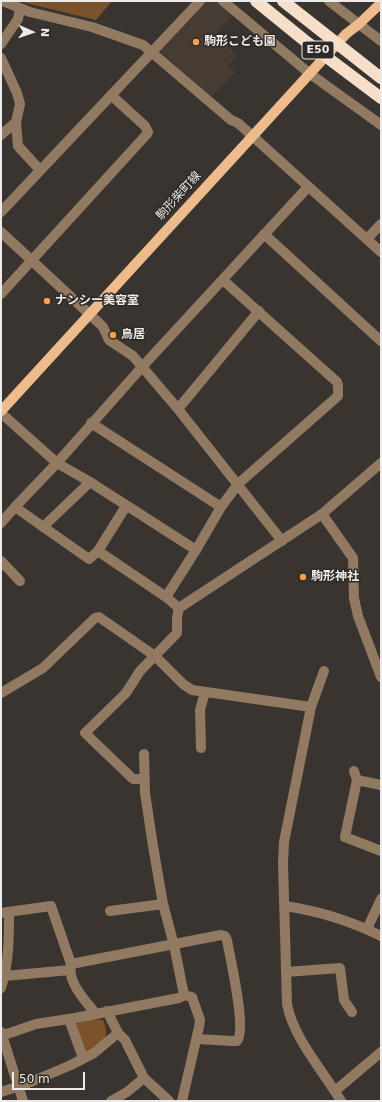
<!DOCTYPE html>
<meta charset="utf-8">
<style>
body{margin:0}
#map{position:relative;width:382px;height:1102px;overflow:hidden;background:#393430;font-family:"DejaVu Sans",sans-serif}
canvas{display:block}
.frame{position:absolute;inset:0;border:2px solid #edeae7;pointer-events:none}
.north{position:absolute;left:12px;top:12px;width:40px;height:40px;-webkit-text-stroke:3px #2f2a26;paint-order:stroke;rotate:92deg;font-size:11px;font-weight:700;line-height:16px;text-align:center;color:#edeae7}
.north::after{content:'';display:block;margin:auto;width:14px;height:18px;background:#edeae7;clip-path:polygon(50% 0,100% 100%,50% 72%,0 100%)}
.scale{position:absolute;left:12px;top:1072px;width:73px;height:18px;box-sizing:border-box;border:2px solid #edeae7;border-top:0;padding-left:5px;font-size:12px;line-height:14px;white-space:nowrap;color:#edeae7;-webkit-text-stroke:3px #2f2a26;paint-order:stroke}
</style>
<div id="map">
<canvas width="382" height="1102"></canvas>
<div class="frame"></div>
<div class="north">N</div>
<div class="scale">50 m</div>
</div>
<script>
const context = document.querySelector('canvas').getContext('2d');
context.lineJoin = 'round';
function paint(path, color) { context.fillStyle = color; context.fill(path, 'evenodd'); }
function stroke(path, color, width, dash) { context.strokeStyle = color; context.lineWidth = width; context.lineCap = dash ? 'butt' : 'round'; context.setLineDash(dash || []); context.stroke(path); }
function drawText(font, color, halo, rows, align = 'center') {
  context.font = font + ' "DejaVu Sans","Noto Sans JP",sans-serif'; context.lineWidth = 3; context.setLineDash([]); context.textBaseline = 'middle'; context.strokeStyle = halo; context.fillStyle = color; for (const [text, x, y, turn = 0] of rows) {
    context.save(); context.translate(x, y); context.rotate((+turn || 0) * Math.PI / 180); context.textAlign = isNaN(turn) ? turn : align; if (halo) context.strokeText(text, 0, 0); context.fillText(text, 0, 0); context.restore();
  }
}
const built = new Path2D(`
 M208,1h8l16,15 -16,17 21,23 -9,9 7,8 -24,24 -52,-47z`);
const green = new Path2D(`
 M18,1h94l-16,19z
 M95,1019l8,1c8,20 0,20 -14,32l-6,-2 -8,-21 2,-7z`);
const minor = new Path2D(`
 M3,1l27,11 62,15 51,18 88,75 7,3 143,129
 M223,1l86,72 72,52
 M329,1l52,40
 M1,44l17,-25 2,-11
 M1,58l16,35 3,11 -4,18
 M1,135l15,-13 2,24 22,24
 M1,212l199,-211
 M1,232l98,91 4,4 6,13 24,16 45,53 104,132
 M264,234l117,107
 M367,239l14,-15
 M1,294l146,-160 1,-2 -3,-6 -34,-31
 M178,409l81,-98
 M1,413l56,50 33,19 106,68
 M91,423l130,84
 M126,506l-28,45 -9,8 -74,-52 42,-44 85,-96 166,-180
 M322,514l31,44 1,40 4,18 23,61
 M1,523l14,-16
 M43,527l47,-45
 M98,551l68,46 13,11
 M1,561l19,20
 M166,597l30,-47 25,-43 17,-23 100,-88v-11l-1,-3 -114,-102
 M324,671l-13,36 -27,135 -1,21 4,141c6,34 37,68 54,97
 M1,693l42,-25 52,-50 4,-1 56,39 28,28 9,6 119,17
 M201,748l-1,-38 5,-18
 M354,771l3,9 -12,57 36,14
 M144,779h-11l-48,-46 41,-40 14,-22 37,-38v-15l2,-10 143,-94 59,-51
 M357,780l24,5
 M285,906c33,5 66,15 96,30
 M110,911l53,-7
 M1,913l50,-7 20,58c-4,18 14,36 24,49
 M367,929l14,-30
 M71,964l150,-29 4,1 2,4c3,18 20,89 10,101h-5l-35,-2
 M286,972l54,-4 4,32 8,12
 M5,976l65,-6
 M1,988c8,-25 8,-50 8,-76
 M107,1011l11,22 7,7 19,38 25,23
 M69,1019l14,39
 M1,1032l22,69
 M1,1036l35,-12 39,-6 104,-20 5,-3 -10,-50 -11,-41 -10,-58 -8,-53 -1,-39
 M335,1091l46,-39
 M1,1092l25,-8 45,-19 23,-12 24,-20
 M111,1101l16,-9 17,-14
 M182,1101l17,-74 1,-7 -8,-23 -8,-2`);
const major = new Path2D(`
 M1,411l345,-377 13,-10 22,-21`);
const highway = new Path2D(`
 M256,1l48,39 77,58
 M283,1l98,77`);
const markers = [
 [196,42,4,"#f7a149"],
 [47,301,4,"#f7a149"],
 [113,335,4,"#f7a149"],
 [303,577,4,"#f7a149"]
];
const shields = [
 [318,50,32]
];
const shieldNames = [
 ["E50",318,50]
];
const poiNames = [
 ["駒形こども園",204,42],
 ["ナンシー美容室",55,301],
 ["鳥居",121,335],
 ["駒形神社",311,577]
];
const streetNames = [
 ["駒形柴町線",179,196,-48]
];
paint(built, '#463c33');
paint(green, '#7b522a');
stroke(minor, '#927962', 10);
stroke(major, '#eebb8c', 10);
stroke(highway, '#f7dec8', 12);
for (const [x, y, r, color] of markers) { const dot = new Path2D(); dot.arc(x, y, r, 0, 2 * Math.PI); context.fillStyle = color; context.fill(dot); stroke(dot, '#2f2a26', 1.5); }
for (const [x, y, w] of shields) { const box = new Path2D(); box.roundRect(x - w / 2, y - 9, w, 18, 3); context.fillStyle = '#2f2a26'; context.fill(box); stroke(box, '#edeae7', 1); }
drawText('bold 11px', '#edeae7', null, shieldNames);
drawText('bold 12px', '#edeae7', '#2f2a26', poiNames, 'left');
drawText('12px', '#edeae7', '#2f2a26', streetNames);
</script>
